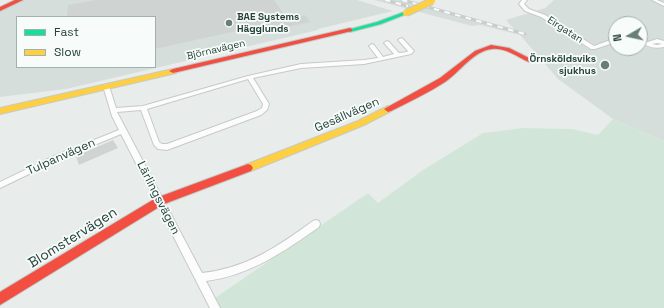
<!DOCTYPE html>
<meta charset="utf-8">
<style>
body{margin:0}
#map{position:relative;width:664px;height:308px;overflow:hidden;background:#e8edeb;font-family:"Space Grotesk",sans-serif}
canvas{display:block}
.legend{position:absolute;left:16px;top:16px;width:140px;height:52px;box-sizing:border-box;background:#f7fbf9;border:1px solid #a3b1ad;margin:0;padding:5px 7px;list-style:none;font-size:12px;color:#24423a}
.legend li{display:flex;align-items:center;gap:8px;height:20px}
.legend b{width:20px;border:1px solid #a3b1ad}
.north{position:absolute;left:608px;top:16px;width:40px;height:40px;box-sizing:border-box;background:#f7fbf9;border:1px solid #a3b1ad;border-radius:50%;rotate:261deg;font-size:11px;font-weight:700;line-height:16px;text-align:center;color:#24423a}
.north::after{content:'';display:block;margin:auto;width:14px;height:18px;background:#697e78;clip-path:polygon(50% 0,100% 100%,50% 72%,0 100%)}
</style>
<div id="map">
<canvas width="664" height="308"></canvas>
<ul class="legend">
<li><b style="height:5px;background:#16e098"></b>Fast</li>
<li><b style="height:5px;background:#ffcf43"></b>Slow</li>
</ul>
<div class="north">N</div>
</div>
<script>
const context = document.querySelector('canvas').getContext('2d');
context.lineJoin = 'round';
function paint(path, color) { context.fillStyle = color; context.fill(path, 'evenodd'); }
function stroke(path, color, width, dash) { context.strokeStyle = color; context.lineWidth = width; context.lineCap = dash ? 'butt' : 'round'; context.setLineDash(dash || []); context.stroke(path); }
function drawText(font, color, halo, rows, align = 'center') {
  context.font = font + ' "Space Grotesk",sans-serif'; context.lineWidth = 3.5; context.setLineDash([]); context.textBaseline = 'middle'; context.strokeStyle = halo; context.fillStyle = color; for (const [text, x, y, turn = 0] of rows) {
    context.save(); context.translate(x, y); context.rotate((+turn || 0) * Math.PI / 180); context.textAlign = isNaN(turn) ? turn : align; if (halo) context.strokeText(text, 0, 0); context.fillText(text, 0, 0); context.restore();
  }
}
const built = new Path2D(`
 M25,0h332l36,11 -75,18v1l-252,59 -66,8v-86zM17,17h138v50h-138z
 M374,0h35l105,29 -8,-9 39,-12 9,-8h110v141l-51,-22 -55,-40 -38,-44 -40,-10 -8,1zM616,24h24v24h-24z`);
const green = new Path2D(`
 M613,119l51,22v167h-444l-5,-10 153,-105 10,10 45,-33 60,-37 40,-5 49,1 26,6z`);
const building = new Path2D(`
 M96,0h178l13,19 18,-4 5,7 -29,6 -1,-1 -13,2 -3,-4 -109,24v-32h-88l1,-12z
 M113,140l5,8 -39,17 -3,-9z`);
const street = new Path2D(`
 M522,0h5l-3,4 5,5 16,6 49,31 22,-8v4l-21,7h-4l-50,-32 -16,-6 -6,-7z
 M652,0h5l7,3v3z
 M401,38l2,1 11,12 -3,3 -47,10 -63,4 -48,10 16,26 -2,6 -6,5 -94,35 -9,-1 -4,-4 -13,-35 -24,2 85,161c45,-5 75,-26 111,-52l3,-1 3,1 1,3 -1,3c-34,24 -70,49 -113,54l14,27h-10l-89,-174 -63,26 -58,28v-6l54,-26 65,-26 -7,-14 -9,-30 1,-1 2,-1 3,2 7,22 27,-2 105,-30 53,-12 63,-4 14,-2 -9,-12 3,-2 2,1 9,12 11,-3 -10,-11 3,-2 2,1 10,11 8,-1 1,-1 -10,-11zM248,79l15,25 -1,4 -5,3 -90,33h-5l-3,-2 -12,-33z
 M640,38l8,4 9,-3 7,2v6c-9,2 -16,0 -24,-5zM657,43l5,1 -5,1 -5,-1z`);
const fast = new Path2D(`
 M404,12l5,1 -28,11 -31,8 -3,-2 30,-8z`);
const slow = new Path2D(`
 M173,69h3v4l-176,41v-6z
 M388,106l3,1 1,2 -1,2 -27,14 -113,46h-6l-2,-3 2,-3 113,-44z`);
const jam = new Path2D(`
 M15,0h8l-23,11v-4z
 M350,28l2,1v2l-179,42 -4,-2 4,-2z
 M491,45l18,3 26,13 -2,1h-4c-12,-5 -24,-15 -37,-13 -19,2 -32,23 -47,33 -17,11 -36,20 -54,29l-3,1 -4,-3 56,-31 35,-27z
 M248,164l3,1 2,3 -2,3 -87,33 -164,101v-13l156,-94z`);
const rail = new Path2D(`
 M385,0l23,6
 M402,0l123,34`);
const slowBridge = new Path2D(`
 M406,13l26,-12`);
const markers = [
 [229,23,4,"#697e78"],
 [605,65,5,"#697e78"]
];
const farPoinames = [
 ["BAE Systems",237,17],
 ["Hägglunds",237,29],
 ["Örnsköldsviks",596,59,"right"],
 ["sjukhus",596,71,"right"]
];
const farStreetnames = [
 ["Eirgatan",565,30,33],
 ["Björnavägen",216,50,-13]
];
const streetNames = [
 ["Gesällvägen",347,115,-24],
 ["Tulpanvägen",61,157,-24],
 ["Lärlingsvägen",158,198,63]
];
const nearStreetnames = [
 ["Blomstervägen",73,238,-32]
];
paint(built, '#d6dedb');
paint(green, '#d1e6d8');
paint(building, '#cfd4d2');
stroke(street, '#c5cac8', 2);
stroke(fast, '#c3cbc8', 2);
stroke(slow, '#c3cbc8', 2);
stroke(jam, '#c3cbc8', 2);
paint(street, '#fcfcfc');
paint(fast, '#16e098');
paint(slow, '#ffcf43');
paint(jam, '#f24e42');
stroke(rail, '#c9cdcc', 3);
stroke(rail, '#f7fbf9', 2, [5.5]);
stroke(slowBridge, '#c3cbc8', 8, []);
stroke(slowBridge, '#ffcf43', 6);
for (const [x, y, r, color] of markers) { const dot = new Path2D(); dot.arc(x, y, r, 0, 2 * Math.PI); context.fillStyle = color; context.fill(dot); stroke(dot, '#f7fbf9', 1.5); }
drawText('bold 10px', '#24423a', '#f7fbf9', farPoinames, 'left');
drawText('10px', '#24423a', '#f7fbf9', farStreetnames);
drawText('12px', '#24423a', '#f7fbf9', streetNames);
drawText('14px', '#24423a', '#f7fbf9', nearStreetnames);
</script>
